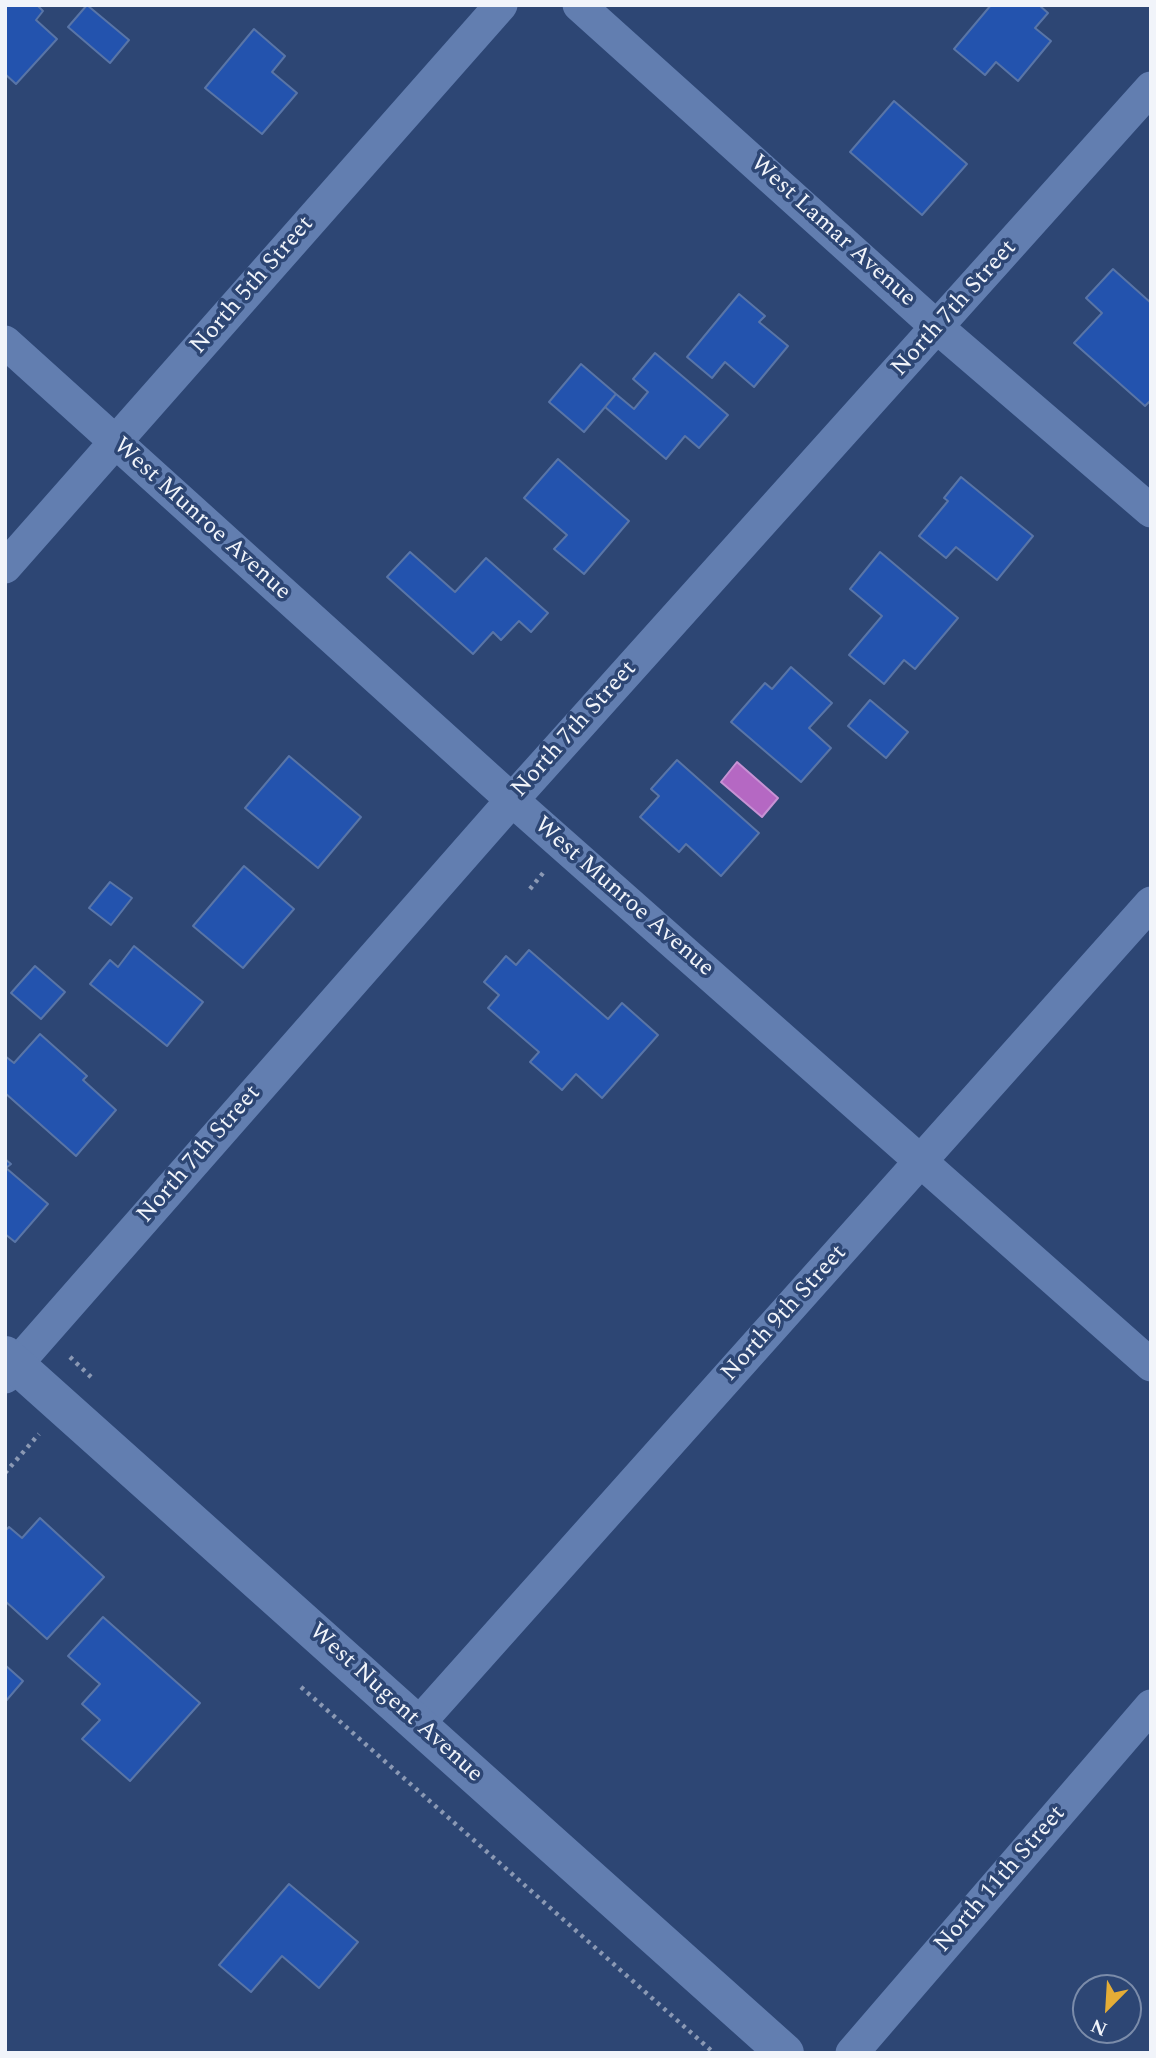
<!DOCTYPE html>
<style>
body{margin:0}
#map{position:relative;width:1156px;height:2058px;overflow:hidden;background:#2d4674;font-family:Spectral,serif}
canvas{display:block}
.frame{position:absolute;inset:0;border:7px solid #f1f4fa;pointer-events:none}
.north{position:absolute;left:1072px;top:1974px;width:70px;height:70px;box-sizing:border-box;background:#2d4674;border:2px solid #7b8caa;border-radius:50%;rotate:204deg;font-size:19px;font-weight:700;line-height:28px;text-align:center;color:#f1f4fa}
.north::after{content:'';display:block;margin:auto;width:24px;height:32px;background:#e5ad36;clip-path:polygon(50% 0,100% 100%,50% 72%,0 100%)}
</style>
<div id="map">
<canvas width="1156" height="2058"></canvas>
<div class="frame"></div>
<div class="north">N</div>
</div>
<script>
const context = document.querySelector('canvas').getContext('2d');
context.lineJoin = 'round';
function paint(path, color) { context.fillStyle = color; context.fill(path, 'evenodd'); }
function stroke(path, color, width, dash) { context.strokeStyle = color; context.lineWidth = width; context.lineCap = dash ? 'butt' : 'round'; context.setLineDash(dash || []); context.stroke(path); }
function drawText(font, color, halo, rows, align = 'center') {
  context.font = font + ' Spectral,serif'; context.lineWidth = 7; context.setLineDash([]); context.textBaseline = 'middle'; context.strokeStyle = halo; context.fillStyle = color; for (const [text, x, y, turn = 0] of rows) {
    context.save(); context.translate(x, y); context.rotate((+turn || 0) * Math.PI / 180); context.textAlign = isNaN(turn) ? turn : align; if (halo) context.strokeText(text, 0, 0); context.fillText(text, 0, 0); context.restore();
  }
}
const water = new Path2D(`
 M737,762l41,36 -16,19 -41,-35z`);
const building = new Path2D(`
 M5,5h32l6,6 -7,9 21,19 -41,45 -11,-10z
 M87,5l42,35 -19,23 -42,-36z
 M991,5h48l9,8 -13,15 16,13 -33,40 -22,-19 -11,13 -31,-26z
 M254,29l31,27 -13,16 25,21 -35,41 -57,-46z
 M894,101l73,63 -45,51 -72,-63z
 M1113,269l38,34v97l-6,6 -71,-63 28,-30 -16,-15z
 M739,294l26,22 -6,6 29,24 -34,41 -29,-25 -13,16 -25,-21z
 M655,353l73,62 -29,33 -14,-12 -19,23 -61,-52 11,-13 18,15 14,-17 -15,-13z
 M581,364l35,30 -32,38 -35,-30z
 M558,459l71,62 -45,53 -30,-25 13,-14 -43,-37z
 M961,477l72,59 -36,44 -41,-33 -10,11 -27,-22 29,-35 -4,-3z
 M410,552l45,40 31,-34 62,55 -17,19 -12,-11 -18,19 -8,-8 -20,22 -86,-77z
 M880,552l78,66 -43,51 -11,-9 -20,24 -35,-29 33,-39 -32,-27z
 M791,667l41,36 -23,25 22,20 -30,34 -70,-60 34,-39 7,6z
 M870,700l38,32 -22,26 -38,-32z
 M289,756l72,61 -43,51 -73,-60z
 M677,760l82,73 -38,43 -35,-32 -7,8 -39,-35 19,-21 -8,-7z
 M244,866l50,43 -51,59 -50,-42z
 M110,882l22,16 -21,27 -22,-17z
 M134,946l69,56 -36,44 -77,-62 20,-24 8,7z
 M529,950l79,69 14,-16 36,32 -56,63 -26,-24 -14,16 -32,-28 9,-10 -51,-44 11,-13 -15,-13 22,-26 10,9z
 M35,966l30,26 -24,27 -30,-26z
 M40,1034l47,42 -4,4 33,30 -40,46 -71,-63v-37l9,7z
 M5,1159l6,5 -5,4 42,36 -33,38 -10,-8z
 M40,1518l64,59 -57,62 -42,-38v-70l4,-4 13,11z
 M103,1617l97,86 -70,78 -48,-42 18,-19 -18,-16 18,-20 -32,-28z
 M5,1665l18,16 -18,21z
 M289,1884l69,58 -39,46 -37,-32 -31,36 -32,-27z`);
const path = new Path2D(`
 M530,889l13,-16
 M70,1357l21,20
 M5,1473l34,-39
 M301,1687l413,366`);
const minor = new Path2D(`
 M579,5l359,323 213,183
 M5,342l507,458 639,565
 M5,567l496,-562
 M5,1377l507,-577 639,-712
 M418,1724l733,-821
 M852,2053l299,-347`);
const tertiary = new Path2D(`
 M5,1355l780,698`);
const streetNames = [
 ["West Lamar Avenue",832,232,42],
 ["North 5th Street",253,286,-49],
 ["North 7th Street",955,309,-48],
 ["West Munroe Avenue",201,520,42],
 ["North 7th Street",575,730,-48],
 ["West Munroe Avenue",623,898,41],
 ["North 7th Street",200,1155,-49],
 ["North 9th Street",785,1314,-48],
 ["West Nugent Avenue",395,1704,42],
 ["North 11th Street",1001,1880,-49]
];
paint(water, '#b568c3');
stroke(water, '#c792d4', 2);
paint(building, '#2353ae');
stroke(building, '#5975a7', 2);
stroke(path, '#8b99b4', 4.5, [3.5, 5]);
stroke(minor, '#627eb0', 33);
stroke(tertiary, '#627eb0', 38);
drawText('24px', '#f1f4fa', '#2d4674', streetNames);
</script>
